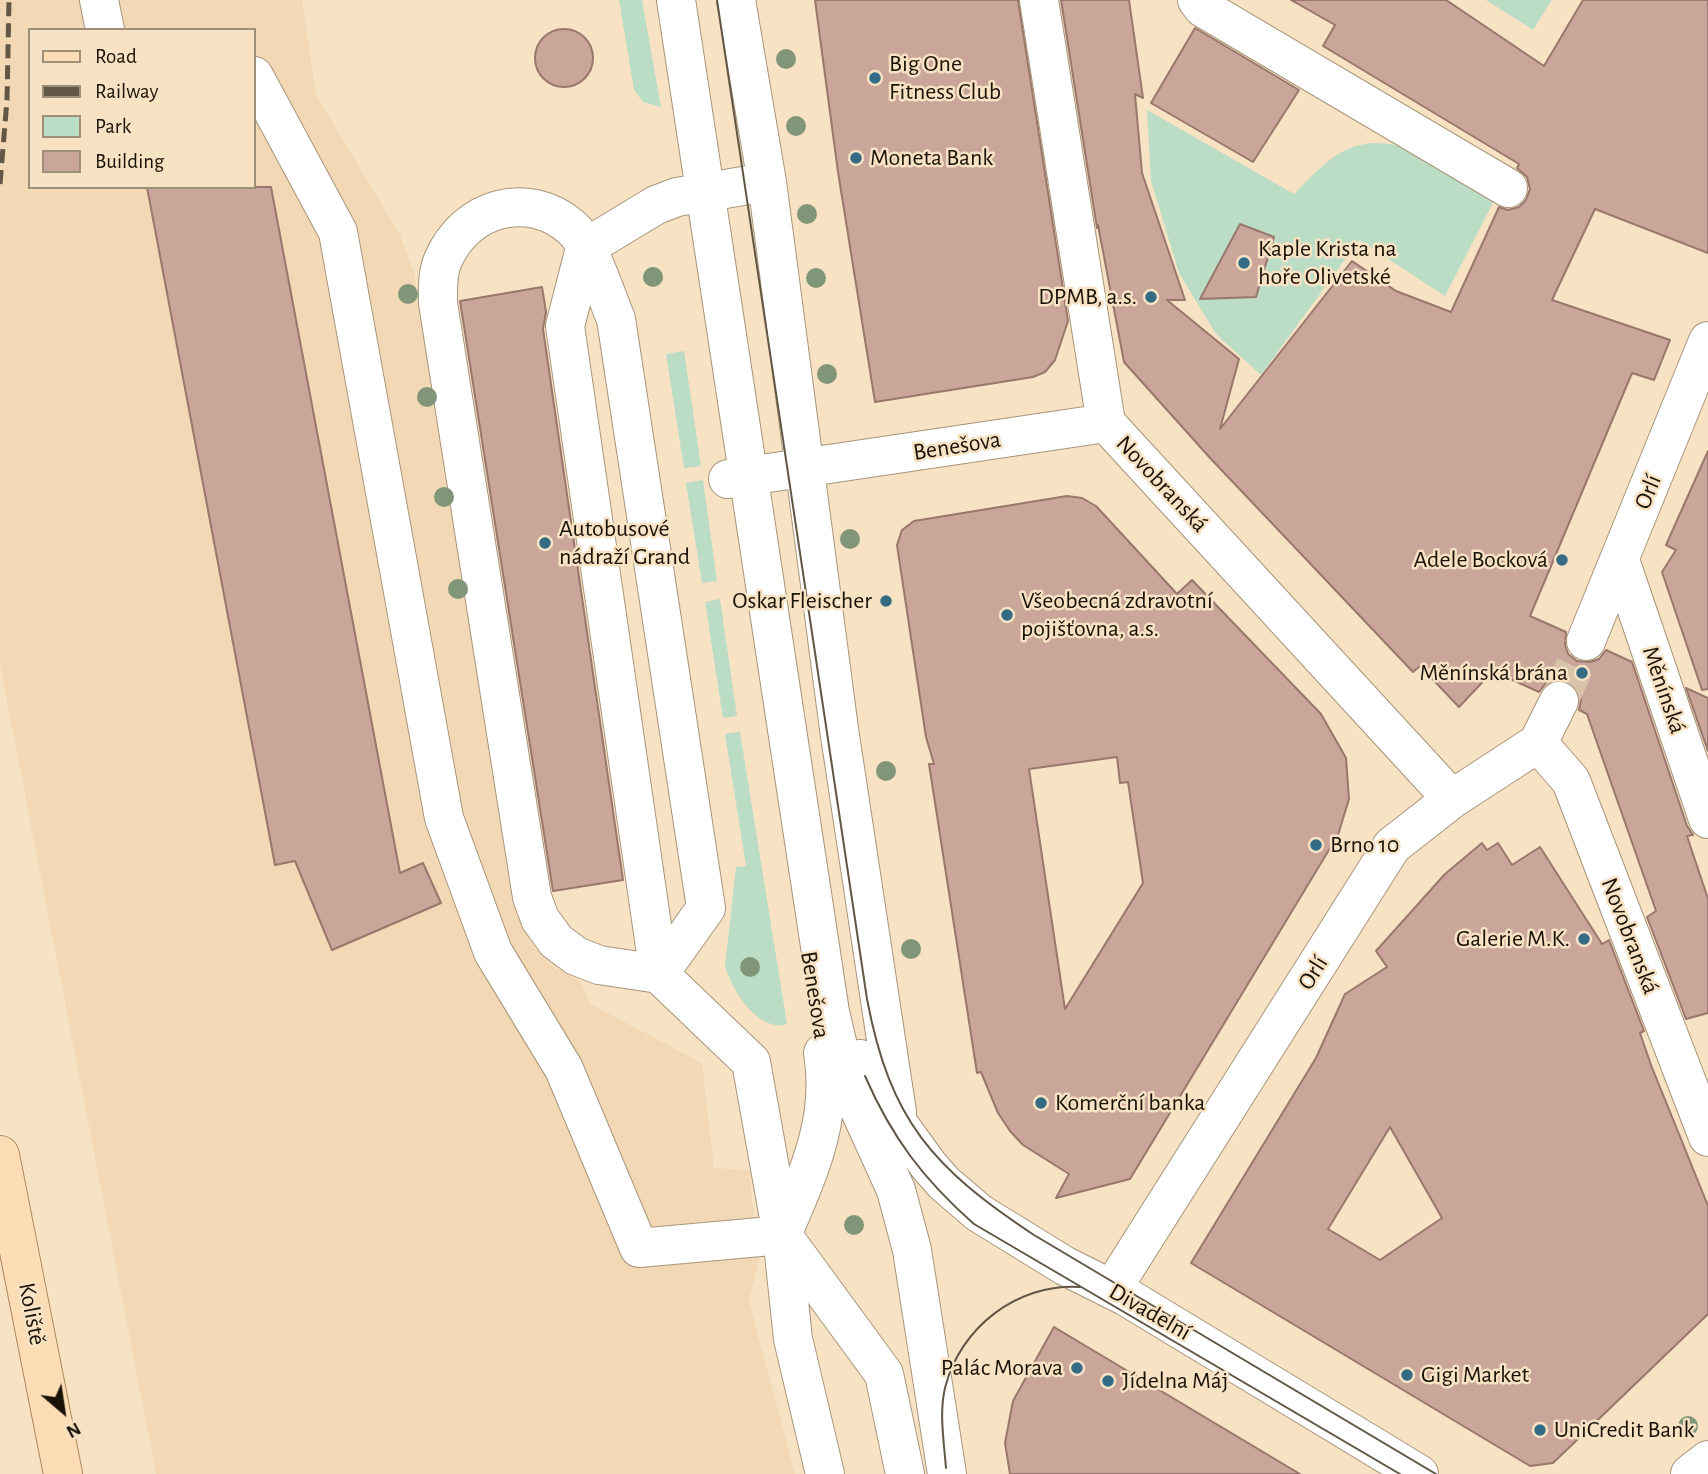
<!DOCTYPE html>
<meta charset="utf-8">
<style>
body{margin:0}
#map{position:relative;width:1708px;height:1474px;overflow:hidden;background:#f7e2c4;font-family:"Alegreya Sans",sans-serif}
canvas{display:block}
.legend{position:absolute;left:28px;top:28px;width:228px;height:161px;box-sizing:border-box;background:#f7e2c4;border:2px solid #9e8f78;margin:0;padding:9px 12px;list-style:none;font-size:21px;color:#191207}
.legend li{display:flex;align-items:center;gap:14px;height:35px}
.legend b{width:35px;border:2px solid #9e8f78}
.north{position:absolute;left:28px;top:1376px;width:70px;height:70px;-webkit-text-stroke:5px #f7e2c4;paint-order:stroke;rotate:151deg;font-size:19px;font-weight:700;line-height:28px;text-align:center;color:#191207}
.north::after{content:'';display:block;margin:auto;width:24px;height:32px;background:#191207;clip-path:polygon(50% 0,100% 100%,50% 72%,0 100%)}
</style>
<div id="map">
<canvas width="1708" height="1474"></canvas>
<ul class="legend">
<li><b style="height:9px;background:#fdddb6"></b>Road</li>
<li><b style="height:9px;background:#625645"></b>Railway</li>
<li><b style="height:19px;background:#bbddc6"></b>Park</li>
<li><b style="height:19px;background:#c9a59a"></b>Building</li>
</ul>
<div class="north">N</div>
</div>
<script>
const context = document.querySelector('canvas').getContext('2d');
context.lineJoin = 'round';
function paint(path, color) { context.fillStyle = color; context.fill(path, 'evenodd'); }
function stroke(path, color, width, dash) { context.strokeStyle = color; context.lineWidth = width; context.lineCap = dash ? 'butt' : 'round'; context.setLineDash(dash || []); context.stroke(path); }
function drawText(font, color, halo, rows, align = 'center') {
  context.font = font + ' "Alegreya Sans",sans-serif'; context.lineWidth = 5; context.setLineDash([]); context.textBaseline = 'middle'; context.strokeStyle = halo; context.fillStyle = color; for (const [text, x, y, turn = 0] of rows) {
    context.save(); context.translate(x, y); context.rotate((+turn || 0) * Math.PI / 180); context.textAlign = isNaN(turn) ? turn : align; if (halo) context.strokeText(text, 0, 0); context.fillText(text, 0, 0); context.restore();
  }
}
const built = new Path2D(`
 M0,0h302l14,95 84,140 14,38 98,629 19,41 21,23 29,16 9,22 112,59 12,105 35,2 10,91 -10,40 46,173h-639l-156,-809zM30,30h224v157h-224z`);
const green = new Path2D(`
 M619,0h23l19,107 -18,-5 -9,-12z
 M1486,0h66l-19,30z
 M1147,110l147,84c16,-16 33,-36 54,-45 52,-23 103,25 146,52l-49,95 -86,-56 -98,135 -45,-41 -37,-61 -28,-92z
 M684,351l17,115 -17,2 -18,-114z
 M703,480l14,101 -15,2 -16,-100z
 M720,599l17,117 -14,2 -18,-116z
 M740,732l47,292c-29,9 -55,-34 -62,-58l11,-99 10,-1 -21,-132z`);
const building = new Path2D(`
 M815,0h203l50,321 -13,39 -10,12 -12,5 -158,25 -37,-230z
 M1061,0h68l14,98 -8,-4 7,79 43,127h-18l72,59 -19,70 132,-168 44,30 55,21 48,-105 9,3 11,-3 7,-7 4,-11 -3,-12 -10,-9 2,-4 -196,-118 12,-21 -44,-25h155l98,66 39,-66h125v253l-113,-44 -43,91 118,40 -16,40 -22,-7 -102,243 36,16 -1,13 3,9 9,7 13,1 9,-3 7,-9 26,12 55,164 6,9 -6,1 21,63v114l-22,6 -39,-102 9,-6 -69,-197 -8,-4 2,-11 -4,-11 -9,-7 -11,-2 -11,4 -7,9 -46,-21 -34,36 -39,-41 -7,6 -202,-213 -87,-97 -26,-137 -1,3z
 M1195,28l104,62 -46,72 -102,-59z
 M535 58a29 29 0 1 1 58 0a29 29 0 1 1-58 0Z
 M147,187h124l129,686 23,-10 18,40 -109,47 -37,-89 -20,4z
 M1240,224l34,13 -18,60 -56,2z
 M542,287l4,25 -3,17 80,551 -70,11 -93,-590z
 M1708,451v238l-6,1 -40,-118 14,-22 -10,-5z
 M1067,496l15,2 14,8 81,88 15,-14 129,134 25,44 3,41 -11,36 -208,344 -74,19 13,-24 -46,-29 -13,-14 -12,-18 -17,-41 -4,1 -48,-309h5l-8,-27 -29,-192 5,-15 12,-9zM1117,757l3,26 8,-1 15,101 -78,126 -36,-240z
 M1686,688l22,10v53z
 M1482,843l5,7 11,-7 14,22 28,-18 62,97 7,-4 35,91 -4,2 11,32 57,141v108l-155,149 -23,3 -339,-203 125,-205 29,-64 42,-27 -11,-16 69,-77zM1390,1127l52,91 -62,42 -52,-31z
 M1054,1327l246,147h-290l-5,-31 8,-42z`);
const minorTunnel = new Path2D(`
 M1559,701l27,-60`);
const minor = new Path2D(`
 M99,0l6,30
 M676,0l154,1012 16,68 50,110 16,60 35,224
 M736,0l31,182 72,547 58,383
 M1039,0l67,423 346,376
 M1197,0l6,8 305,180
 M254,76l84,156 106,586 49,134 71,117 75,179 143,-13
 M728,479l378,-56
 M1620,560l88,259
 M1586,641l122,-300
 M1538,743l33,38 137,356
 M659,974l47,-66 -90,-589c-11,-25 -25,-75 -45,-92 -44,-37 -105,-20 -128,33 -6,13 -5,29 -5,43l94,594 8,22 16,22 20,15 23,9 60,9 92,88 31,173 11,104 32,135
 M659,974l-94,-648 20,-78 71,-43 21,-8 90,-15
 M860,1059l17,35 52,72 15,17 35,30 86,53 60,30 294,178
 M782,1235c26,-61 52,-115 41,-182
 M783,1236l101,138 21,100
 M1112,1289l280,-443 60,-47 86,-56 21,-42
 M1690,1474l18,-14`);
const major = new Path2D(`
 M0,1155l63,319`);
const tram = new Path2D(`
 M717,0l150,999c23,122 66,169 167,236l402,239
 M865,1076c27,62 59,104 109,148l426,250
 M946,1468c-2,-26 -7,-55 -1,-80 15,-61 73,-105 135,-101`);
const rail = new Path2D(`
 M0,184l7,-84 2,-100`);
const trees = [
 [786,59],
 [796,126],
 [807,214],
 [653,277],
 [816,278],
 [408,294],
 [827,374],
 [427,397],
 [444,497],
 [850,539],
 [458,589],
 [886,771],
 [911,949],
 [750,967],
 [854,1225],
 [1688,1426]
];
const markers = [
 [875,78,7,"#346c86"],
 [856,158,7,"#346c86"],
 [1244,263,7,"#346c86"],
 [1151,297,7,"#346c86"],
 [545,543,7,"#346c86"],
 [1562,560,7,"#346c86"],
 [886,601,7,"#346c86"],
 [1007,615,7,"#346c86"],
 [1582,673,7,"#346c86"],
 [1316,845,7,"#346c86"],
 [1584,939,7,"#346c86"],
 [1041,1103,7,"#346c86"],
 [1077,1368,7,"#346c86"],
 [1407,1375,7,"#346c86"],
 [1108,1381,7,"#346c86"],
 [1540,1430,7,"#346c86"]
];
const poiNames = [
 ["Big One",889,64],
 ["Fitness Club",889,92],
 ["Moneta Bank",870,158],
 ["Kaple Krista na",1258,249],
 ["hoře Olivetské",1258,277],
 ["DPMB, a.s.",1137,297,"right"],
 ["Autobusové",559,529],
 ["nádraží Grand",559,557],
 ["Adele Bocková",1548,560,"right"],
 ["Oskar Fleischer",872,601,"right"],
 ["Všeobecná zdravotní",1021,601],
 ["pojišťovna, a.s.",1021,629],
 ["Měnínská brána",1568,673,"right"],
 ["Brno 10",1330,845],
 ["Galerie M.K.",1570,939,"right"],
 ["Komerční banka",1055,1103],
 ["Palác Morava",1063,1368,"right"],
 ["Gigi Market",1421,1375],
 ["Jídelna Máj",1122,1381],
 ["UniCredit Bank",1554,1430]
];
const streetNames = [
 ["Benešova",957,446,-9],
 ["Novobranská",1162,484,47],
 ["Orlí",1648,492,-68],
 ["Měnínská",1664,690,71],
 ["Novobranská",1630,936,69],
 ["Orlí",1313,973,-58],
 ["Benešova",815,995,81],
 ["Divadelní",1150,1312,30],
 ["Koliště",32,1314,79]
];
paint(built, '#f2d8b4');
paint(green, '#bbddc6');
paint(building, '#c9a59a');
stroke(building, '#99776c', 2);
stroke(minorTunnel, '#d6c3a8', 38, [38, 19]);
stroke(minor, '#a89579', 40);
stroke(major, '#ad875a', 40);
stroke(minor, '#fff', 38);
stroke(major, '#fdddb6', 38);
stroke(tram, '#625645', 2);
stroke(rail, '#625645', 5, [14, 7]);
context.fillStyle = '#819678';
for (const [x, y] of trees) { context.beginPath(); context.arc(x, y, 10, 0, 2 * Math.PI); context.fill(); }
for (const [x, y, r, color] of markers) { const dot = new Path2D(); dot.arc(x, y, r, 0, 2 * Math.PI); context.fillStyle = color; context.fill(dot); stroke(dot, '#f7e2c4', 2.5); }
drawText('24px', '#191207', '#f7e2c4', poiNames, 'left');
drawText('24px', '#191207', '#f7e2c4', streetNames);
</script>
